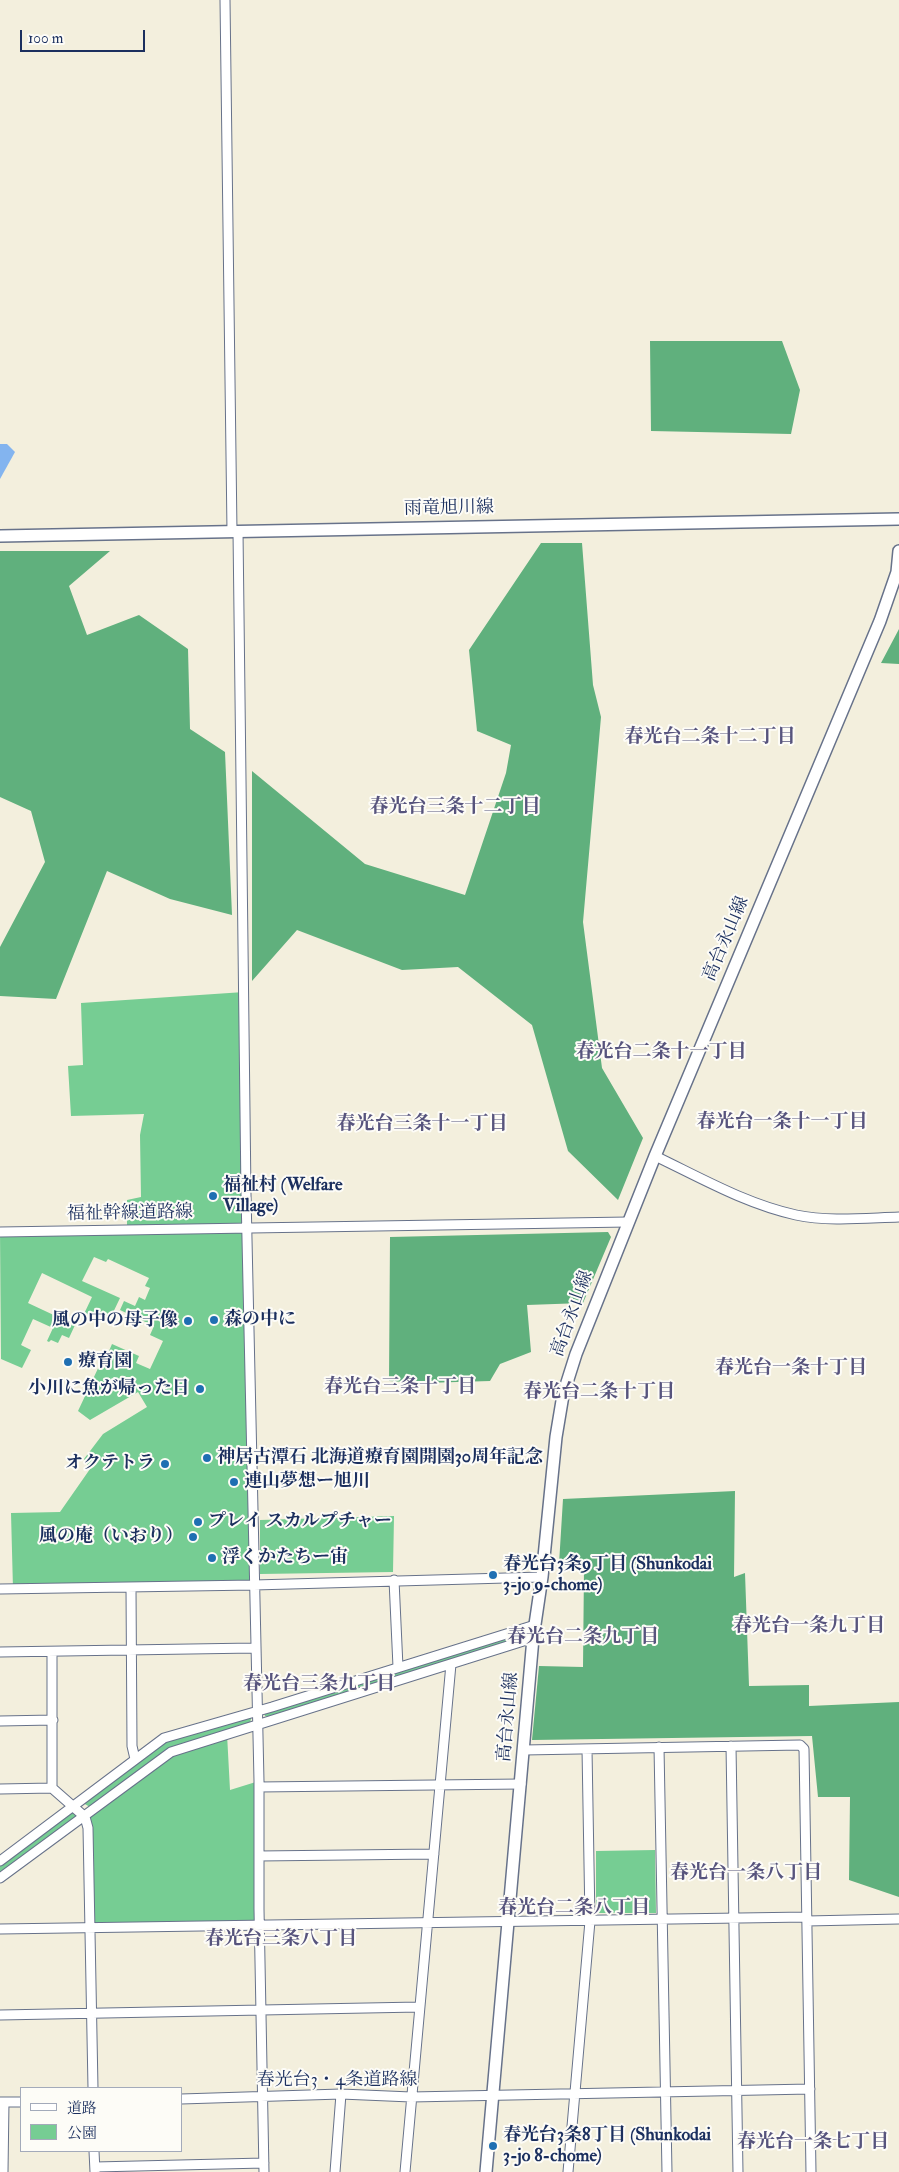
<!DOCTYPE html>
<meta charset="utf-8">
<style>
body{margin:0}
#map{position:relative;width:899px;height:2172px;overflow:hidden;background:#f3efdd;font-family:"IM FELL Double Pica","Noto Serif JP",serif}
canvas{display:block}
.legend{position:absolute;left:20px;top:2087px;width:162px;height:65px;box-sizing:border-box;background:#fdfcf7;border:1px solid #a3aaba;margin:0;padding:6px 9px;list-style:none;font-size:15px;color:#1b2f5e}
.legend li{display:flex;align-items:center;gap:10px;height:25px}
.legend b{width:25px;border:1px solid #a3aaba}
.scale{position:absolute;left:20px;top:30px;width:125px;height:22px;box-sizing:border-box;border:2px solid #1b2f5e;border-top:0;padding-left:6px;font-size:15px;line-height:18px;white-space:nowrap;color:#1b2f5e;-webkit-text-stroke:4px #fdfcf7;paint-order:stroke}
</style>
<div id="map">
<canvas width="899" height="2172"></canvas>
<ul class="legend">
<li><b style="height:6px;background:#fff"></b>道路</li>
<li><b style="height:14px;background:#76cd93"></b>公園</li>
</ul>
<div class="scale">100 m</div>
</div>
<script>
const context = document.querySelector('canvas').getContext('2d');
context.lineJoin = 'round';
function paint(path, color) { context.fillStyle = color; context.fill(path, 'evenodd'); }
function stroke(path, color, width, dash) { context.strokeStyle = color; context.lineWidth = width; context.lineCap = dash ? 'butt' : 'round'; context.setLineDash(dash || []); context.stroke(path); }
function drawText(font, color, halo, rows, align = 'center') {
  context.font = font + ' "IM FELL Double Pica","Noto Serif JP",serif'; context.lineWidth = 4; context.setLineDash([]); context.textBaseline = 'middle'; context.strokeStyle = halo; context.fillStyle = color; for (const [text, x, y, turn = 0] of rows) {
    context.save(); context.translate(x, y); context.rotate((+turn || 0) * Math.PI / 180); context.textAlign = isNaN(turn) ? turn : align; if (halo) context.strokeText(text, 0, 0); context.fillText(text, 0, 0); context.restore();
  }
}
const green = new Path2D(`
 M244,992l10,593 -241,4 -2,-76 49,-1 30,-43 -6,-10 19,-25 44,-27 -9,-15 -48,28 -12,-9 23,-49 6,2 2,-4 -3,-2 6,-14 27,12 -3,7 14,6 13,-28 -13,-6 4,-9 -34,-16 4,-9 11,5 4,-9 6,3 5,-12 -5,-2 4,-8 -41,-19 -2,3 -12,-5 -12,24 38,17 -11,23 -20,-10 -3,6 -3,-1 9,-19 -50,-24 -14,30 47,22 -6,13 -7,-3 -4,8 -7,-3 -2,2 -2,-1 6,-13 -20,-9 -12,26 10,5 -9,18 -21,-9 -1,-127 127,-2v-30l14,-3 -1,-62 4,-21 -73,2 -3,-50 15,-1 -2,-62z
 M394,1516l-1,56 -133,2v-54z
 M529,1628l-1,9 -259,80 -4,-1 -1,-3z
 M252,1715l-2,8 -81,26 -79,58 -7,-4 82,-62z
 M227,1734l3,56 29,-9v145l-169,3 -5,-112 86,-65z
 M72,1812l6,4 -78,59v-11z
 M655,1850l1,63h-60v-62z`);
const forest = new Path2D(`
 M650,341h132l18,49 -9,44 -140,-3z
 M541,543h41l11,142 8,32 -18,205 19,146 41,70 -25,62 -50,-49 -36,-126 -74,-58 -56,3 -105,-40 -45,51v-210l113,93 100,31 41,-122 5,-28 -34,-14 -8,-81z
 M0,551h110l-41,35 18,49 52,-20 49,34 2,80 35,23 7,163 -62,-16 -63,-28 -51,128 -56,-3v-49l45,-85 -14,-51 -31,-14z
 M899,629v35l-18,-1z
 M608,1232l3,5 -28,66 -56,2 4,47 -31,12 -10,17 -66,2 -35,-2 1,-144z
 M735,1491l-1,86 11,-4 4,113 60,-1v21l90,-4v195l-50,-17 1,-83h-32l-6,-61 -280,4 7,-74 44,1 1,-99 -25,-4 4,-65z`);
const water = new Path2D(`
 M0,444h7l8,8 -15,27z`);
const street = new Path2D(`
 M225,0l7,531
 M238,531l8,663 13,587v128l5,263
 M655,1156c46,22 91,48 141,59 33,7 70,3 103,2
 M0,1232l628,-10
 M394,1580l4,87
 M131,1588l1,158 3,13
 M0,1589l254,-4 288,-8
 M0,1652l254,-4
 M52,1652v136
 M0,1721l53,-1
 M731,1746l7,426
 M659,1747l8,425
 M524,1750l276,-5 4,4 7,423
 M259,1787l262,-3
 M0,1789l52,-1 33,29 3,11 5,260
 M259,1856l175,-2
 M0,1861l164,-123 108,-31 263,-82
 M0,1878l171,-126 362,-114
 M807,1921l92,-2
 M0,1929l807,-12
 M0,2015l419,-8
 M181,2099l160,-5 70,3 399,-8
 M0,2102h21
 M94,2151l1,21
 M95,2167l169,-4
 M3,2172l1,-70
 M335,2172l6,-78
 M405,2172l46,-508
 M568,2172l22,-251 -3,-172`);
const secondary = new Path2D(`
 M0,536l899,-17
 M486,2172l47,-534 9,-61 14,-140 7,-42 13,-41 79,-198 225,-535 17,-49 2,-21`);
const markers = [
 [213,1196,5,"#1f6fb2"],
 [214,1320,5,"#1f6fb2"],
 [188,1321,5,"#1f6fb2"],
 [68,1362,5,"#1f6fb2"],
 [200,1389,5,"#1f6fb2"],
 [207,1458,5,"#1f6fb2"],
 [165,1464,5,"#1f6fb2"],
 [234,1482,5,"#1f6fb2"],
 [198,1522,5,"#1f6fb2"],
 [193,1537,5,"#1f6fb2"],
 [212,1558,5,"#1f6fb2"],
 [493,1575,5,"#1f6fb2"],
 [493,2146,5,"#1f6fb2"]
];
const streetNames = [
 ["雨竜旭川線",449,509,-1],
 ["高台永山線",727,939,-67],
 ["福祉幹線道路線",130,1214,-1],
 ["高台永山線",573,1314,-70],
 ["高台永山線",509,1717,-85],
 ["春光台3・4条道路線",337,2081]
];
const poiNames = [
 ["福祉村 (Welfare",223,1186],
 ["Village)",223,1207],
 ["森の中に",224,1320],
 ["風の中の母子像",178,1321,"right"],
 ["療育園",78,1362],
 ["小川に魚が帰った日",190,1389,"right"],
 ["神居古潭石 北海道療育園開園30周年記念",217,1458],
 ["オクテトラ",155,1464,"right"],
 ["連山夢想ー旭川",244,1482],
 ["プレイ スカルプチャー",208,1522],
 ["風の庵（いおり）",183,1537,"right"],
 ["浮くかたちー宙",222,1558],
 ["春光台3条9丁目 (Shunkodai",503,1565],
 ["3-jo 9-chome)",503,1586],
 ["春光台3条8丁目 (Shunkodai",503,2136],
 ["3-jo 8-chome)",503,2157]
];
const neighbourhoodNames = [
 ["春光台二条十二丁目",710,738],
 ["春光台三条十二丁目",455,808],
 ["春光台二条十一丁目",661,1053],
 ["春光台一条十一丁目",782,1123],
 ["春光台三条十一丁目",422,1125],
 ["春光台一条十丁目",791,1369],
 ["春光台三条十丁目",400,1388],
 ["春光台二条十丁目",599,1393],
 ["春光台一条九丁目",809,1627],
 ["春光台二条九丁目",583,1638],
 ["春光台三条九丁目",319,1685],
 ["春光台一条八丁目",746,1874],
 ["春光台二条八丁目",574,1909],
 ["春光台三条八丁目",281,1940],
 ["春光台一条七丁目",813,2143]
];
paint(green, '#76cd93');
paint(forest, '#60b07d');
paint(water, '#83b4ef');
stroke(street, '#67728a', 11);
stroke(secondary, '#67728a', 14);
stroke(street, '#fff', 9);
stroke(secondary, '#fff', 11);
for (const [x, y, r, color] of markers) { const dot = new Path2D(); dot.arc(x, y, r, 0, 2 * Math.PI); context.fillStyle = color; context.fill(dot); stroke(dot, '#fdfcf7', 2); }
drawText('18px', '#1b2f5e', '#fdfcf7', streetNames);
drawText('bold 18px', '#1b2f5e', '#fdfcf7', poiNames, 'left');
drawText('bold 19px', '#57547d', '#fdfcf7', neighbourhoodNames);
</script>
